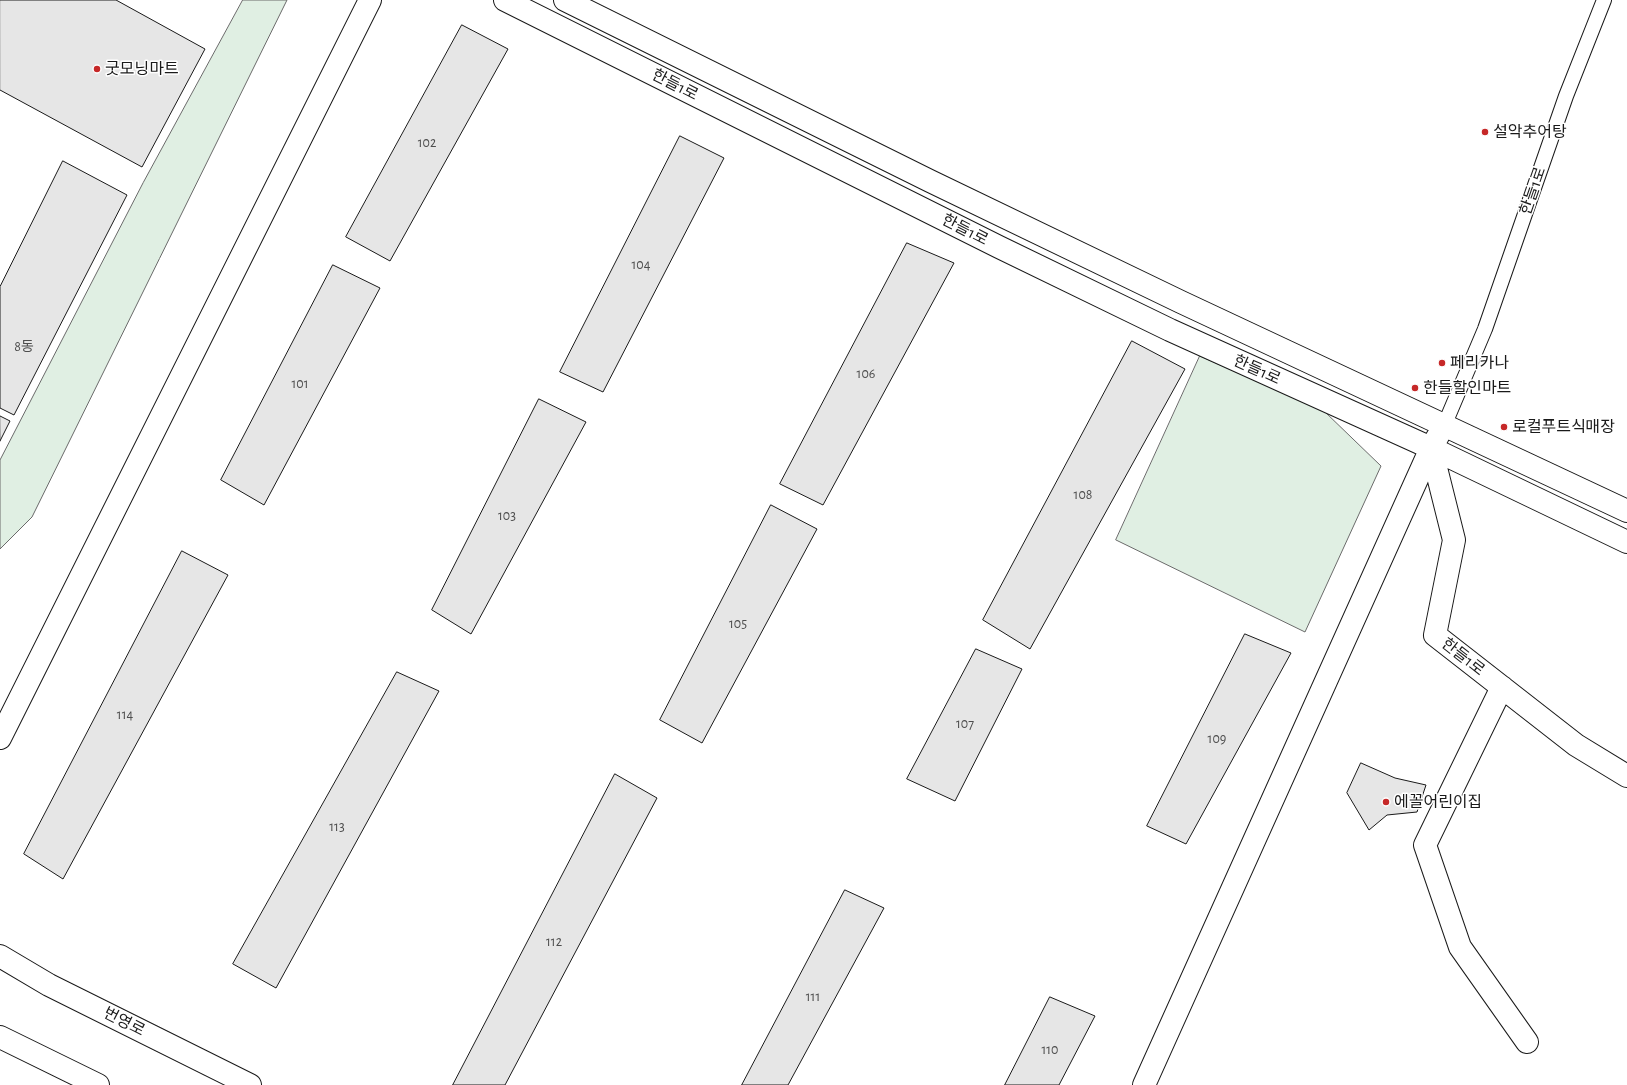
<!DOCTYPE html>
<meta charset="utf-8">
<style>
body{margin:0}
canvas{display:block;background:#fff}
</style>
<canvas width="1627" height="1085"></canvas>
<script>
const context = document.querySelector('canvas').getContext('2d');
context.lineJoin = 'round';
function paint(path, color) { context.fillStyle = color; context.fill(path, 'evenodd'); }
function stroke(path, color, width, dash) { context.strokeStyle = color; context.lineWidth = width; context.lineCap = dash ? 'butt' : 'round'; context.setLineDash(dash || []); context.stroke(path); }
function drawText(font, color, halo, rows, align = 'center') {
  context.font = font + ' "Alegreya Sans","Noto Sans KR",sans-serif'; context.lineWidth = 3; context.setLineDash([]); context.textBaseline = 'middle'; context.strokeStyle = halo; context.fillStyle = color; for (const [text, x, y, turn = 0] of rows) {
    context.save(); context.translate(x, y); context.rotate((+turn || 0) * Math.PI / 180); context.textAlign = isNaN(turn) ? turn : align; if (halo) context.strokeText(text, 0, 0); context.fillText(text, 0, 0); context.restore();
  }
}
const green = new Path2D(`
 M243,0h44l-255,517 -32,32v-89l143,-277z
 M1200,356l124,55 57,55 -76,166 -189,-92z`);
const building = new Path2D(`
 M0,0h116l89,49 -63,118 -142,-77z
 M462,25l46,24 -118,212 -44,-24z
 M680,136l44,22 -121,234 -43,-20z
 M63,161l64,34 -113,220 -14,-7v-121z
 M907,243l47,20 -131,242 -43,-21z
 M333,265l47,23 -116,217 -43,-25z
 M1132,341l53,28 -155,280 -47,-29z
 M539,399l47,23 -115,212 -39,-24z
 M0,416l10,5 -10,20z
 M771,505l46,24 -115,214 -42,-23z
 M182,551l46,24 -165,304 -39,-25z
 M1245,634l46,19 -105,191 -39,-18z
 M976,649l46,20 -67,132 -48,-22z
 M397,672l42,19 -163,297 -43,-24z
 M1361,763l34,15 31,7 -9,27 -30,3 -18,15 -22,-37z
 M615,774l42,24 -152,287h-52z
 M845,890l39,18 -96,177h-46z
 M1050,997l45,19 -36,69h-54z`);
const lane = new Path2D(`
 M1444,426l41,-97 81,-233 38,-96`);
const street = new Path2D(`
 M505,0l494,247 171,83 261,118 196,94
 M565,0l365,181 251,121 446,209
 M1431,448l23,92 -19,95 141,110 51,31
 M1502,687l-77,158 35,102 67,95
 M1144,1085l287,-637 7,-12`);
const secondary = new Path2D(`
 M0,738l370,-738
 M0,956l49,29 201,100
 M0,1037l98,48`);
const markers = [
 [97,69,4,"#c62828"],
 [1485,132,4,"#c62828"],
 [1442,363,4,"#c62828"],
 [1415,388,4,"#c62828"],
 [1504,427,4,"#c62828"],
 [1386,802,4,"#c62828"]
];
const numberNames = [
 ["102",427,143],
 ["104",641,265],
 ["8동",24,347],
 ["106",866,374],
 ["101",300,384],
 ["108",1083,495],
 ["103",507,516],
 ["105",738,624],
 ["114",125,715],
 ["107",965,724],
 ["109",1217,739],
 ["113",337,827],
 ["112",554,942],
 ["111",813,997],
 ["110",1050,1050]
];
const poiNames = [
 ["굿모닝마트",105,69],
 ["설악추어탕",1493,132],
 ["페리카나",1450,363],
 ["한들할인마트",1423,388],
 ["로컬푸트식매장",1512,427],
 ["에꼴어린이집",1394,802]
];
const streetNames = [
 ["한들1로",675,85,27],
 ["한들1로",1533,191,-71],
 ["한들1로",965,230,27],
 ["한들1로",1257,370,24],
 ["한들1로",1463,657,38],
 ["번영로",124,1022,27]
];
paint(green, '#e0efe3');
stroke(green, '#6a6a6a', 1);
paint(building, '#e6e6e6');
stroke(building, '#1a1a1a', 1);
stroke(lane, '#1a1a1a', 16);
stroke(street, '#1a1a1a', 24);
stroke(secondary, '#1a1a1a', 24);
stroke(lane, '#fff', 14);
stroke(street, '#fff', 22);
stroke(secondary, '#fff', 22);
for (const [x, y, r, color] of markers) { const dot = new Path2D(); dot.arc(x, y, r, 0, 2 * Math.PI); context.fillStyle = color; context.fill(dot); stroke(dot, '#fff', 1.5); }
drawText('14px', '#4d4d4d', null, numberNames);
drawText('16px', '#1a1a1a', '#fff', poiNames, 'left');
drawText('16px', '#1a1a1a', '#fff', streetNames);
</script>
